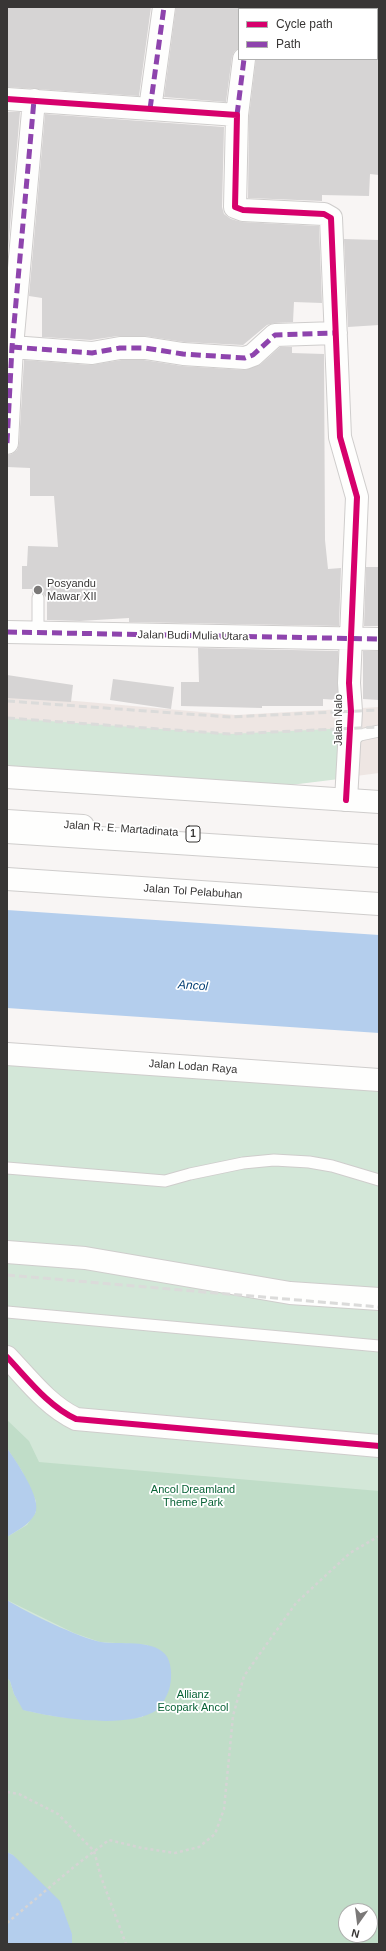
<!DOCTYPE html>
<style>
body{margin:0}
#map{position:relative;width:386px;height:1951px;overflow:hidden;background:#f8f5f4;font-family:Arial,sans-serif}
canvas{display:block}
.frame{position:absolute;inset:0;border:8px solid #383635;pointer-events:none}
.legend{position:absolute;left:238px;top:8px;width:140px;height:52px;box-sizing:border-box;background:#fff;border:1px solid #afafae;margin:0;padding:5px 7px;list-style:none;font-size:12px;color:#383635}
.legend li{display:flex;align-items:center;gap:8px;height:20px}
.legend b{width:20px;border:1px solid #afafae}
.north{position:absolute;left:338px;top:1903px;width:40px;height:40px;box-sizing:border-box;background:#fff;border:1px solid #afafae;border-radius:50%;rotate:194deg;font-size:11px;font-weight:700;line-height:16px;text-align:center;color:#383635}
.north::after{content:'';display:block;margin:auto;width:14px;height:18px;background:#7b7978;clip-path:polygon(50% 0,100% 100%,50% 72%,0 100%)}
</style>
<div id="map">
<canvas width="386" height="1951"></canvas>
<div class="frame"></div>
<ul class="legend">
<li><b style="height:5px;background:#d6006c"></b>Cycle path</li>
<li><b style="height:5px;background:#8e44ad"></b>Path</li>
</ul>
<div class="north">N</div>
</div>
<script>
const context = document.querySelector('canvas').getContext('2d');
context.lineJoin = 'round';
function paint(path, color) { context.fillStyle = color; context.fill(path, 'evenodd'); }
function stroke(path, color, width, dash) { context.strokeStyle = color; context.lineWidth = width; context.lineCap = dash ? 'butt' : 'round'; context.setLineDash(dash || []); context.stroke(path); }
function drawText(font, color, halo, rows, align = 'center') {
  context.font = font + ' Arial,sans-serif'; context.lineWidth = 3.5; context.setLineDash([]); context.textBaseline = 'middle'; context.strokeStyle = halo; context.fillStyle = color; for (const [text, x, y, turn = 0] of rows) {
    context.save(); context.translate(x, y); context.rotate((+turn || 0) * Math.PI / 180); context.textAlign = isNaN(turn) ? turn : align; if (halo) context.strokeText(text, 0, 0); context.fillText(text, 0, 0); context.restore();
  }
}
const built = new Path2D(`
 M7,695l229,20 143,-8v66l-145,19 -227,-15z`);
const green = new Path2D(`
 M7,718l223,16 120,-6 -3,50 -113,14 -227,-15z
 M7,1055l372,26v863h-372zM346,1911h24v24h-24z`);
const forest = new Path2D(`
 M7,1420l22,21 10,21 340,29v453h-307v-10l-59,-79 -6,-3v-174l3,3 4,13 10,16c39,10 78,12 119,7l5,-72 -48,-3 -26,-9 -67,-33v-63l20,-12 9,-13v-11l-14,-30 -15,-23zM346,1911h24v24h-24z`);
const water = new Path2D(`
 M7,910l372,25v98l-372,-25z
 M7,1448c8,12 36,51 28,66 -6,11 -17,16 -28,23z
 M7,1600c18,12 73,38 94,42 19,3 50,-3 64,12 7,8 7,23 5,32 -1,6 -8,20 -13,24 -29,20 -101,8 -134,0l-9,-16 -4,-13 -3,-3z
 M7,1852l6,3 47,46 12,33v10h-65z`);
const building = new Path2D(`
 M7,7h144l-12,89 -132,-9z
 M176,7h63v41l-5,4 -2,5 -6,45 -62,-5z
 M256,59h122l1,116 -9,-1 -1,22 -47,-1v6l-74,-3 1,-82z
 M7,112h13l-13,150z
 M45,114l179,13 -2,80 2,7 7,5 11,3 77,4 3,77 -28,-1 -1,20 -18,1 -8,2 -24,20 -59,-3 -39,-6h-27l-27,4 -49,-3v-39l-13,-2z
 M344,239l35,1v85l-31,2z
 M280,347h12v6l32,1 1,186 3,29 13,-1 -2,58 -210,-4v-4l-49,3 -33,-1v-22l-6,-6h-6l-3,3v-6h-10v-23h5l1,-20 30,1 -4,-51h-24v-28l-23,-1v-12l5,-1 5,-4 2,-6 5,-84 67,5 30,-5h23l38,6 63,4 16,-6z
 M366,567h13v59h-15z
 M198,648l140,3v49l-15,-1v7h-61v2l-81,-2v-24h18z
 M363,651h16v49l-16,-1z
 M7,675l66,10 -2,17 -64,-4z
 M113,679l61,8 -3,22 -61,-9z`);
const path = new Path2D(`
 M7,1792l12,2 39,20 36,37 7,26 25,67
 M7,1923l68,-57 34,-26 33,8 33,5 24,-6 16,-13 9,-25 9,-93 11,-40 52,-73 54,-50 29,-17`);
const service = new Path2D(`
 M38,633v-35
 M350,743l10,-8 19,-4
 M7,1168l158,13 25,-7 53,-11 31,-3 35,2 23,4 47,14
 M7,1312l372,34`);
const minor = new Path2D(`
 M7,99l230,16 -2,92 8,3 81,4 7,4 9,219 17,60 -8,186 2,28 -5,89
 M150,109l14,-102
 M237,115l7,-56
 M12,347l80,6 28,-5h25l38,6 62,4 8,-3 22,-20 61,-2
 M7,443l5,-96 22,-247
 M7,632l372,7
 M7,1252l78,6 205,35 89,6
 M7,1357c21,22 41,49 69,62l303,27`);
const secondary = new Path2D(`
 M7,1054l372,26`);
const trunk = new Path2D(`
 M7,777l372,25
 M7,821l76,5`);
const motorway = new Path2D(`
 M7,832l372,24
 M7,879l372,25`);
const rail = new Path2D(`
 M7,701l223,16 149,-7
 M7,718l223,16 149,-7
 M7,1275l372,32`);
const quiet = new Path2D(`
 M150,109l14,-102
 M237,115l7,-56
 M12,347l80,6 28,-5h25l38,6 62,4 8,-3 22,-20 61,-2
 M7,443l5,-96 22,-247
 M7,632l372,7`);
const cycleway = new Path2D(`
 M7,99l230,16 -2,92 8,3 81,4 7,4 9,219 17,60 -8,186 2,28 -5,89
 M7,1357c21,22 41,49 69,62l303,27`);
const markers = [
 [38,590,5,"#7b7978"]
];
const shields = [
 [193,834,14]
];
const shieldNames = [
 ["1",193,834]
];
const poiNames = [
 ["Posyandu",47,584],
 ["Mawar XII",47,597]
];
const streetNames = [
 ["Jalan Budi Mulia Utara",193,636,1],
 ["Jalan Nalo",339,720,-90],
 ["Jalan R. E. Martadinata",121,829,4],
 ["Jalan Tol Pelabuhan",193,892,4],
 ["Jalan Lodan Raya",193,1067,4]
];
const parkNames = [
 ["Ancol Dreamland",193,1490],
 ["Theme Park",193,1503],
 ["Allianz",193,1695],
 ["Ecopark Ancol",193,1708]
];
const waterNames = [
 ["Ancol",193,986,4]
];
paint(built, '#eee6e3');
paint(green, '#d3e7d8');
paint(forest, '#c0ddc8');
paint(water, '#b4ceed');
paint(building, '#d6d4d4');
stroke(service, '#cfcdcc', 13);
stroke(minor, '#cfcdcc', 24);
stroke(secondary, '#cfcdcc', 24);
stroke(trunk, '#cfcdcc', 24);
stroke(motorway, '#cfcdcc', 24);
stroke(path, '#d5d4d4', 2.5, [3, 3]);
stroke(service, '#fefefd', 11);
stroke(minor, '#fefefd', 22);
stroke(secondary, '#fefefd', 22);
stroke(trunk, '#fefefd', 22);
stroke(motorway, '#fefefd', 22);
stroke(rail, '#dbdbda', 3, [8, 4]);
stroke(quiet, '#8e44ad', 5, [10, 5]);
stroke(cycleway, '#d6006c', 6);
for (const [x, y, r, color] of markers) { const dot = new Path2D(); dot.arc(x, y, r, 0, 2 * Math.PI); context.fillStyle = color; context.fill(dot); stroke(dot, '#fff', 1.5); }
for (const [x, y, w] of shields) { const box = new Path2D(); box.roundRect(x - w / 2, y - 8, w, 16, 3); context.fillStyle = '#fff'; context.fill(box); stroke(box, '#383635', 1); }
drawText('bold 10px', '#383635', null, shieldNames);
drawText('11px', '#383635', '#fff', poiNames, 'left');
drawText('11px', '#383635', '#fff', streetNames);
drawText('11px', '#086236', '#fff', parkNames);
drawText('italic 12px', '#054075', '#fff', waterNames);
</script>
